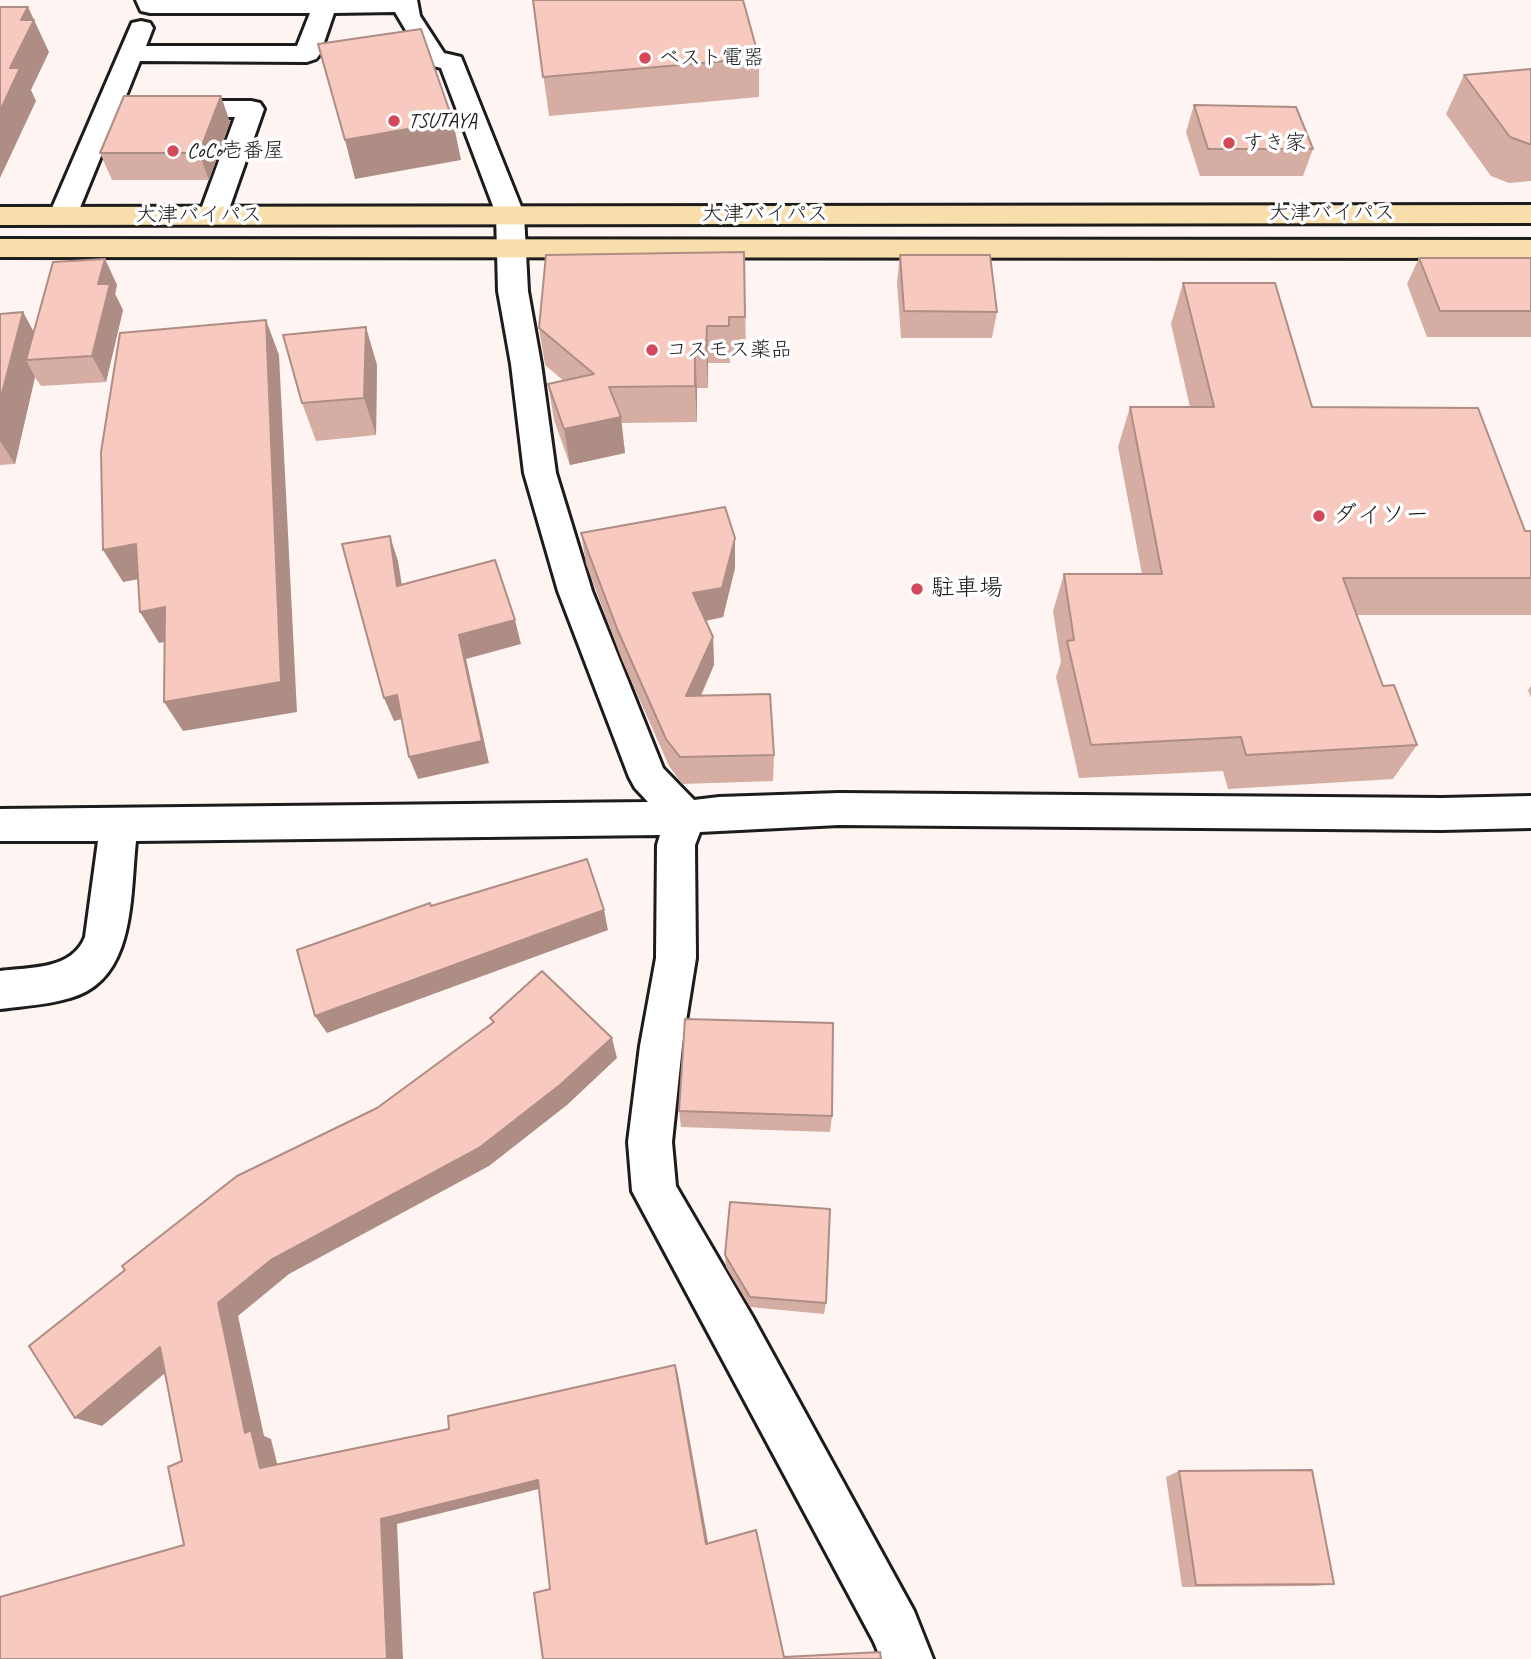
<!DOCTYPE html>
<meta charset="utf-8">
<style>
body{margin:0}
canvas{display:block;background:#fef4f2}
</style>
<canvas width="1531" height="1659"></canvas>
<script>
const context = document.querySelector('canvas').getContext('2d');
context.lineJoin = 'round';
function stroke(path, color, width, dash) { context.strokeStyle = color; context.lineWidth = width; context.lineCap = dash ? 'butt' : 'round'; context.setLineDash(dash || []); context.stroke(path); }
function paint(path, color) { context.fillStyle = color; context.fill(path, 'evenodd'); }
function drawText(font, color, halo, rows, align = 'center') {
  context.font = font + ' Caveat,"Klee One",sans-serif'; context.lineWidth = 7; context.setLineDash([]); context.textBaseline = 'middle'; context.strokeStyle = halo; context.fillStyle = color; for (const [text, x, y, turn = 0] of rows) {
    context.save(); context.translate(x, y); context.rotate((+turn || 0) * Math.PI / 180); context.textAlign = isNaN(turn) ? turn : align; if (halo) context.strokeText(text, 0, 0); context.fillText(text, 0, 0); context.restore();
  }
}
const minor = new Path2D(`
 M136,0h281l3,16 24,37 17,4 63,157 4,77 13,73 15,109 36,118 71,177 31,32 25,-3 120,-4 603,5 89,-2v32l-89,2 -603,-5 -139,7 -5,13 1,113 -14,88 -10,96 4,44 76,130 162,295 19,48h-52l-7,-17 -242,-451 -4,-49 12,-96 16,-88 1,-113 3,-10 -524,6c-6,55 0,139 -66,157 -22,7 -47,8 -70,11v-38c30,-4 72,-1 85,-34l13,-96h-98v-32l648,-7 -13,-14 -6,-11 -71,-186 -34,-118 -13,-109 -13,-73 -2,-77 -55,-146 -15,-4 -31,-52 -61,1 -14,41 -4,5 -9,3 -167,-1 -16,40h127l9,2 4,6 -37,106 -4,6 -10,3 -10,-3 -4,-6 36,-98h-118l-40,98 -4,6 -10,3 -10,-3 -4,-6 83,-192 9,-2 9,2 3,5 -7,18h151l13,-33h-160l-9,-2z`);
const trunk = new Path2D(`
 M1531,205v18l-1531,2v-18z
 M0,239l1531,1v18l-1531,-1z`);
const wall = new Path2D(`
 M533,0l226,58v39l-210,19z
 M1531,69v112l-22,2 -18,-7 -45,-62 18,-39z
 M1194,105l119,44 -10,27h-103l-14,-44z
 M230,122l-21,58h-97l-12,-27z
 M744,252l2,102h-16v9h-22v25h-11v34l-76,1 4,30 -55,12 -16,-45 -6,-36 16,-3 -19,-16 -6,-37z
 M900,255l97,57 -5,26h-91l-4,-56z
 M1419,258h112v79h-104l-20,-53z
 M105,259l12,26 -2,9 8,16 -17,72 -65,4 -6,-9 -20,87 -15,1v-151l23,-2 11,20z
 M1183,283l129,124 213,124h6v84h-174l26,71 34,59 -24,34 -165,10 -5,-18 -144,7 -23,-101 5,-15 -8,-51 11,-37h78l-24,-127 12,-40h60l-19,-83z
 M377,365l-1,70 -60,6 -14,-38z
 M581,533l154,35 -12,49 -18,4 8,16 1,28 -13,31 73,59 -1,26 -91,3 -13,-18 -47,-106 -36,-96z
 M1531,686v11l-3,-7z
 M679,1111l153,5 -2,16 -149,-5z
 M725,1255l101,48 -2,11 -74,-7 -24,-40z
 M1179,1471l155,113 -19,2 -133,1 -16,-110z`);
const shadedWall = new Path2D(`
 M28,7l21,45 -18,38 5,11 -36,77v-67l21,-91z
 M221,96l9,26 -21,58 -10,-27z
 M453,121l8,39 -106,19 -10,-39z
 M105,259l12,26 -2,9 8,16 -17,72 -14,-26 6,-72z
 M23,312l19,36 -16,12 9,17 -20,87 -15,-23v-40z
 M266,320l13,35 18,357 -114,19 -19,-29z
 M707,326l1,37v25l-2,-36z
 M366,327l11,38 -1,70 -12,-37z
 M695,352l2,36v34l-2,-36z
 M621,417l4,36 -55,12 -6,-36z
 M390,536l8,25 8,49 -9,-24z
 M735,538v30l-12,49 -28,6 -2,-30z
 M136,544l19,32 -32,6 -20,-32z
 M165,607l18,31 -24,5 -19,-31z
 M515,620l6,24 -55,15 23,104 -71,16 -9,-22 50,-122z
 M713,637l1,28 -26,59 -2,-28z
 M397,695l9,23 -12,3 -10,-23z
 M604,910l4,20 -281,103 -12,-17z
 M612,1038l5,20 -50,47 -78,61 -200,108 -51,42 26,120 7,3 9,36 -20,-7 -15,-35 -27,-130 53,-43z
 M160,1347l23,11 -81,68 -27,-8z
 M675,1365l3,10 31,173 -3,-4z
 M538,1480l9,7 -150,37 6,135h-16l-6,-140z`);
const building = new Path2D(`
 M533,0h210l16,58 -216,19z
 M0,7h28l-7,13h13l-24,48h10l-20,43z
 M421,29l32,92 -108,19 -27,-96z
 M1531,69v75h-2l-19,-7 -46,-62z
 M124,96h97l-22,57h-99z
 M1194,105l102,2 17,42h-105z
 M744,252l1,65h-16v9h-22l-1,26h-11v34l-86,1 12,30 -57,12 -16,-45 46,-10 -55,-46 7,-73z
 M900,255h90l7,57 -93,-1z
 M1419,258h112v53h-91z
 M105,259l-7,25h12l-18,72 -66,4 27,-98z
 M1183,283h92l37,124 166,1 47,123h6v47h-188l40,108 11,-1 23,60 -171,10 -5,-18 -150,8 -24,-104 7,-1 -10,-66h98l-32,-167h84z
 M23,312l-23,89v-87z
 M266,320l15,362 -117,20 1,-95 -25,5 -4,-68 -33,6 -2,-98 19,-119z
 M366,327l-2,71 -62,5 -19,-68z
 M725,507l10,31 -13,50 -29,5 20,44 -27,59 84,-2 4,61 -94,2 -14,-18 -48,-108 -37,-98z
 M390,536l7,50 98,-26 20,60 -56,15 23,106 -73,16 -12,-62 -13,3 -42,-154z
 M587,859l17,51 -289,106 -18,-66 133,-47 1,3z
 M542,971l70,67 -52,47 -81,63 -208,112 -53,43 27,130 6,-3 9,38 189,-39 -1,-13 227,-51 31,179 50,-14 28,127 96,-5 1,7h-338l-9,-66 16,-4 -12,-109 -157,39 6,140h-387v-62l184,-52 -16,-78 14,-6 -22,-114 -85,71 -46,-72 96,-76 -3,-4 115,-90 140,-68 117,-86 -4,-4z
 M685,1019l148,4 -1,93 -153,-5z
 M730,1202l100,7 -4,94 -76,-6 -25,-42z
 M1312,1470l22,114 -138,1 -17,-114z`);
const markers = [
 [645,58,7,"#d1495b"],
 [394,121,7,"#d1495b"],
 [1229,143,7,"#d1495b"],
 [173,151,7,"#d1495b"],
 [652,350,7,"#d1495b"],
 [1319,516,7,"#d1495b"],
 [917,589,7,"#d1495b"]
];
const farPoinames = [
 ["ベスト電器",659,58],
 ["TSUTAYA",408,121],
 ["すき家",1243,143],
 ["CoCo壱番屋",187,151],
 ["コスモス薬品",666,350]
];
const farStreetnames = [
 ["大津バイパス",1332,213],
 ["大津バイパス",765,214],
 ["大津バイパス",199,215]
];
const poiNames = [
 ["ダイソー",1333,516],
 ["駐車場",931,589]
];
stroke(minor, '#1c1c1c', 6);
stroke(trunk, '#1c1c1c', 6);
paint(minor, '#fff');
paint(trunk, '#f8deab');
paint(wall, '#d5ada3');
paint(shadedWall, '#ae8d85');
paint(building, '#f8c9be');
stroke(building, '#ae8d85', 2);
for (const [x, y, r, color] of markers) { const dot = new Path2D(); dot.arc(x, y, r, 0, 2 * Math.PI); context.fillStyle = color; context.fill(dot); stroke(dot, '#fff', 2.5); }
drawText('21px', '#1c1c1c', '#fff', farPoinames, 'left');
drawText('21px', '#1c1c1c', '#fff', farStreetnames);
drawText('24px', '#1c1c1c', '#fff', poiNames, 'left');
</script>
